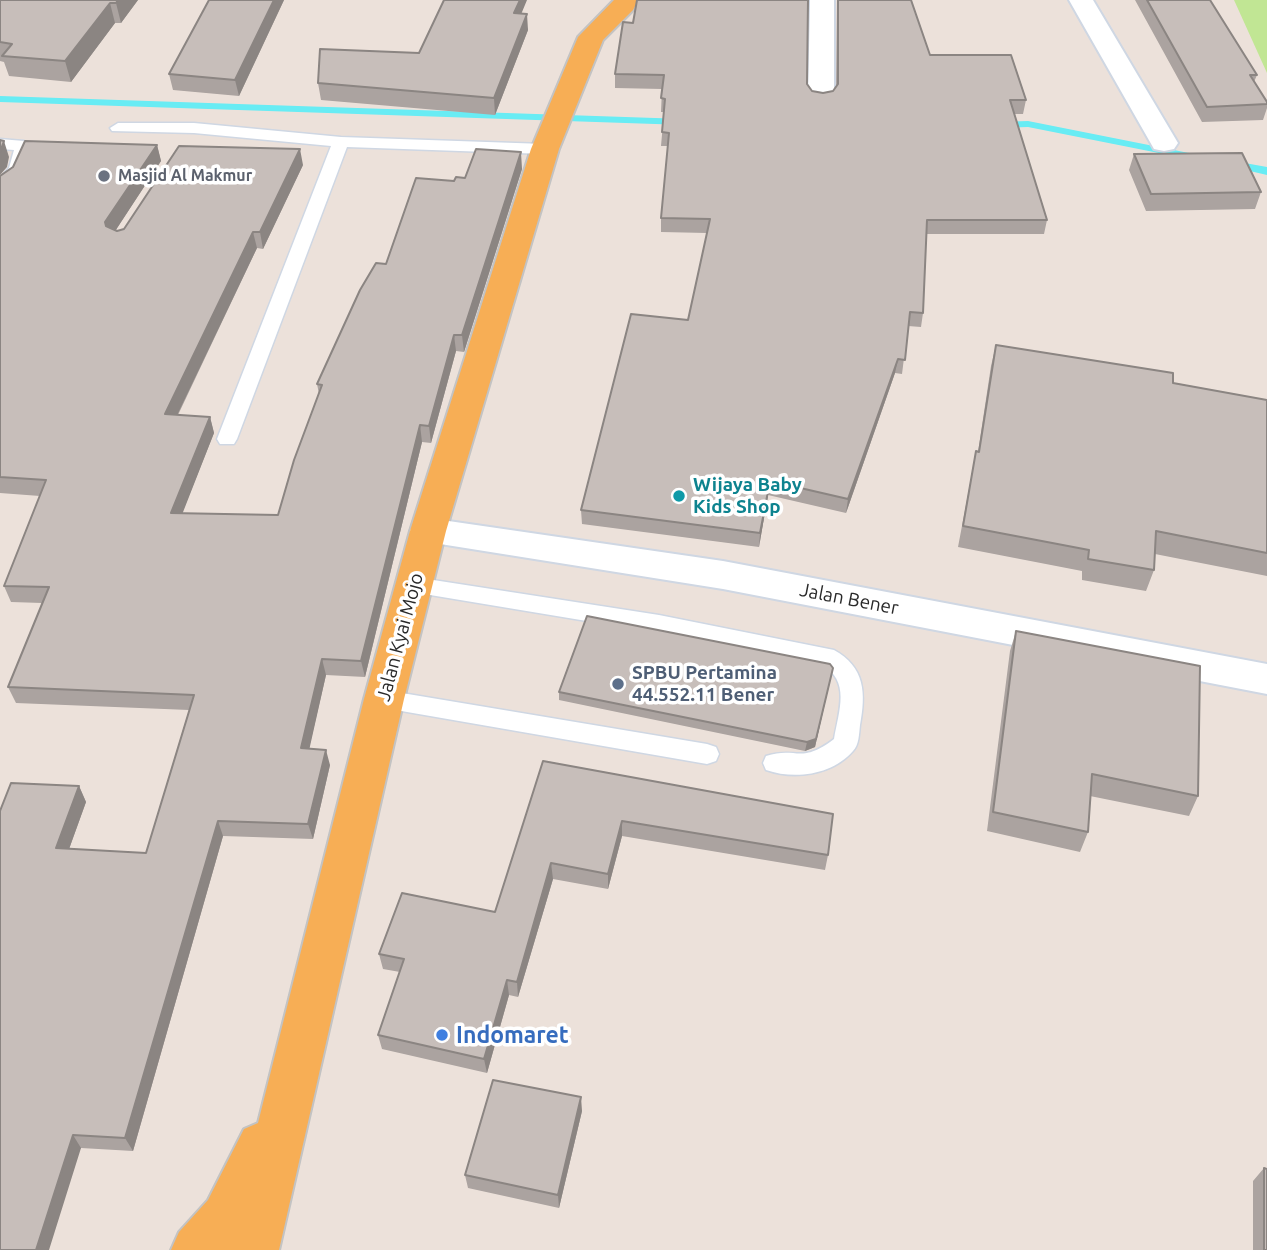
<!DOCTYPE html>
<style>
body{margin:0}
canvas{display:block;background:#ece1da}
</style>
<canvas width="1267" height="1250"></canvas>
<script>
const context = document.querySelector('canvas').getContext('2d');
context.lineJoin = 'round';
function paint(path, color) { context.fillStyle = color; context.fill(path, 'evenodd'); }
function stroke(path, color, width, dash) { context.strokeStyle = color; context.lineWidth = width; context.lineCap = dash ? 'butt' : 'round'; context.setLineDash(dash || []); context.stroke(path); }
function drawText(font, color, halo, rows, align = 'center') {
  context.font = font + ' Ubuntu,sans-serif'; context.lineWidth = 7; context.setLineDash([]); context.textBaseline = 'middle'; context.strokeStyle = halo; context.fillStyle = color; for (const [text, x, y, turn = 0] of rows) {
    context.save(); context.translate(x, y); context.rotate((+turn || 0) * Math.PI / 180); context.textAlign = isNaN(turn) ? turn : align; if (halo) context.strokeText(text, 0, 0); context.fillText(text, 0, 0); context.restore();
  }
}
const green = new Path2D(`
 M1234,0h33v73z`);
const stream = new Path2D(`
 M0,96l685,23 6,3 -6,3 -685,-23z
 M1028,121l171,34 6,3 -6,3 -171,-34 -31,1 -6,-3 6,-3z
 M1228,160l39,7v8l-43,-10 -2,-2z`);
const service = new Path2D(`
 M118,123h76l147,14 204,7 8,5 -8,5 -198,-7 -110,292 -3,5h-14l-3,-5 114,-293 -137,-13 -82,-2 -2,-3z
 M0,139l24,2 6,9c-4,16 -12,39 -30,43v-15l9,-10 5,-18 -14,-1z
 M414,577l245,38 175,35c31,17 32,43 26,75 -1,9 -1,20 -7,26 -21,24 -58,29 -87,19l-3,-7 3,-7c31,-10 34,9 68,-17 5,-29 17,-58 -13,-75l-162,-31 -253,-42 -3,-6 3,-6z
 M384,690l323,54 9,3 3,7 -3,7 -9,3 -323,-56 -8,-2 -4,-7 4,-7z`);
const minor = new Path2D(`
 M810,0h24v96l-3,6 -10,2 -10,-2 -3,-6z
 M1069,0h24l85,143 -4,6 -10,2 -10,-2z
 M428,518l295,43 544,103v30l-544,-105 -308,-49 -5,-9 5,-9z`);
const primary = new Path2D(`
 M614,0h24l-5,10 -30,30 -44,109 -113,382 -42,168 -125,551h-108l8,-18 29,-32 36,-71 14,-6 106,-424 46,-168 121,-382 47,-112z`);
const wall = new Path2D(`
 M0,0h138l-17,23h-6l-44,59 -62,-6 -5,-14 -4,-1z
 M209,0h75l-45,96 -66,-6 -4,-16z
 M837,0h74l19,55 96,45 -3,14h-9l33,106 -3,14h-118l-3,79 -2,14 -13,-1 -6,48 -7,-1 -49,140 -78,-18 -9,52 -177,-23 -1,-14 107,-190 19,-87 -46,-1v-14l7,-72h-7l3,-34h-3l1,-23 -47,-1v-14l8,-52 184,62 5,7 11,2 10,-2 3,-5z
 M1135,0h75l47,75 -3,7 13,20v6l-4,12 -61,2z
 M522,14l6,16 -33,85 -174,-15 -3,-17 101,-30z
 M157,145l4,16 -46,70h2l186,-66 -40,84 -6,-1 -79,167 32,2 4,16 -32,80 96,2 41,-121 -2,-10 69,-120 68,-83 11,-3 57,-9 -57,180 -1,3 -8,-1 -25,92 -9,-1 -57,235 -39,-2 -17,73 21,17 -17,74 -90,-3 -90,315 -52,-3 -81,102 79,-464 7,16 -17,47 77,4 43,-143 -173,-7 -8,-16 34,-84 -31,-1 -7,-16 36,-90 -40,-3v-317z
 M1134,154l127,38 -6,17 -109,2 -17,-41z
 M996,345l177,38 94,17v176l-112,-22 -1,16 -8,21 -64,-11v-9l-124,-24 14,-74 4,-22 2,1 13,-86z
 M1016,631l182,165 -9,20 -99,-20 -2,36 -8,20 -93,-21 23,-180z
 M831,676l-16,71 -10,4 -246,-51v-8z
 M543,761l285,94 -3,15 -203,-34 -14,53 -55,-10 -35,118 -9,-2 -22,78 -105,-24 -4,-14 22,-63 -17,-3 -4,-15 116,-42z
 M582,1111l-23,97 -91,-20 -3,-13z
 M1264,1168l3,82h-14v-69z`);
const shadedWall = new Path2D(`
 M118,0h20l-17,23 -5,-20z
 M274,0h10l-45,96 -4,-16z
 M520,0h7l-12,29 -1,-16z
 M110,3l5,20 -44,59 -6,-21z
 M527,14l1,16 -33,85 -1,-17z
 M4,141l5,16 -2,10 -7,8v-23z
 M157,145l4,16 -51,78 -5,-17z
 M300,149l3,16 -40,84 -3,-17z
 M521,152l1,17 -58,183 -2,-17z
 M253,232l4,16 -87,182 -5,-16z
 M454,335l2,16 -25,92 -2,-17z
 M898,359l-3,14 -49,140 2,-14z
 M210,417l4,16 -38,97 -5,-17z
 M420,425l2,17 -57,235 -4,-16z
 M770,481l-2,14 -9,52 1,-14z
 M322,659l4,16 -20,89 -5,-16z
 M833,668l-18,79 -10,4 2,-9z
 M326,750l4,15 -17,74 -5,-15z
 M79,786l7,16 -22,61 -8,-15z
 M218,821l5,15 -90,315 -8,-13z
 M622,821v15l-14,53v-15z
 M551,863l2,16 -35,118 -1,-15z
 M507,980l2,15 -22,78 -3,-14z
 M581,1097l1,14 -23,97 -1,-13z
 M73,1135l8,13 -32,102h-13z`);
const building = new Path2D(`
 M0,0h118l-2,3h-6l-45,58 -63,-5 10,-12 -12,-2z
 M209,0h65l-39,80 -66,-6z
 M444,0h76l-6,13 13,1 -33,84 -176,-15 2,-34 99,4z
 M637,0h171l-1,84 5,7 11,2 10,-2 5,-7v-84h73l19,55h81l15,45h-16l37,120h-120l-4,93 -13,-1 -5,48 -7,-1 -50,140 -78,-18 -10,52 -179,-23 50,-196 57,6 22,-101 -49,-1 8,-85 -7,-1 3,-33 -4,-1 3,-23 -49,-1 8,-52 10,1z
 M1147,0h63l47,75h-7l17,27v2l-60,3z
 M0,140l4,1 -4,11z
 M25,141l132,4 -52,77 1,4 11,5 7,-2 55,-83 121,3 -40,83h-7l-88,182 45,3 -39,96 107,2 16,-55 28,-75 -5,-1 43,-94 16,-27 10,1 30,-86 38,3 2,-4 9,1 11,-29 45,3 -58,180 -1,3h-8l-25,91 -9,-1 -59,236 -39,-2 -21,89 25,2 -18,74 -90,-3 -93,317 -52,-3 -37,115h-36v-439l11,-28 68,3 -23,62 90,5 48,-158 -186,-8 41,-100 -45,-1 42,-106 -46,-3v-301l13,-9z
 M1242,153l19,39 -110,2 -17,-40z
 M996,345l177,28v10l94,17v153l-111,-22 -2,39 -66,-11 1,-9 -126,-24 13,-75 3,1z
 M587,616l243,48 3,4 -17,71 -9,3 -248,-50z
 M1016,631l184,35 -2,130 -106,-22 -4,58 -95,-20z
 M543,761l290,53 -5,41 -206,-34 -14,53 -57,-11 -34,119 -10,-2 -23,79 -106,-24 26,-76 -25,-5 23,-61 93,19z
 M493,1080l88,17 -23,98 -93,-20z
 M1264,1168l3,1v81h-3z`);
const markers = [
 [104,176,7,"#6b7280"],
 [679,496,7,"#0f9aa8"],
 [618,684,7,"#5c6f8a"],
 [442,1035,7,"#3f7fe0"]
];
const farWorshipnames = [
 ["Masjid Al Makmur",118,176]
];
const cultureNames = [
 ["Wijaya Baby",693,485],
 ["Kids Shop",693,507]
];
const streetNames = [
 ["Jalan Bener",849,599,11],
 ["Jalan Kyai Mojo",400,637,-75]
];
const serviceNames = [
 ["SPBU Pertamina",632,673],
 ["44.552.11 Bener",632,695]
];
const nearShopnames = [
 ["Indomaret",456,1035]
];
paint(green, '#c1e694');
paint(stream, '#68ecf4');
stroke(service, '#cfd7e3', 3);
stroke(minor, '#cfd7e3', 4);
stroke(primary, '#c3c3c3', 4);
paint(service, '#fff');
paint(minor, '#fff');
paint(primary, '#f7ae55');
paint(wall, '#aba3a0');
paint(shadedWall, '#8b8582');
paint(building, '#c7beba');
stroke(building, '#8b8582', 2);
for (const [x, y, r, color] of markers) { const dot = new Path2D(); dot.arc(x, y, r, 0, 2 * Math.PI); context.fillStyle = color; context.fill(dot); stroke(dot, '#fff', 2.5); }
drawText('bold 16px', '#5b616d', '#fff', farWorshipnames, 'left');
drawText('bold 19px', '#0d838f', '#fff', cultureNames, 'left');
drawText('19px', '#292929', '#fff', streetNames);
drawText('bold 19px', '#4e5e75', '#fff', serviceNames, 'left');
drawText('bold 23px', '#366cbe', '#fff', nearShopnames, 'left');
</script>
